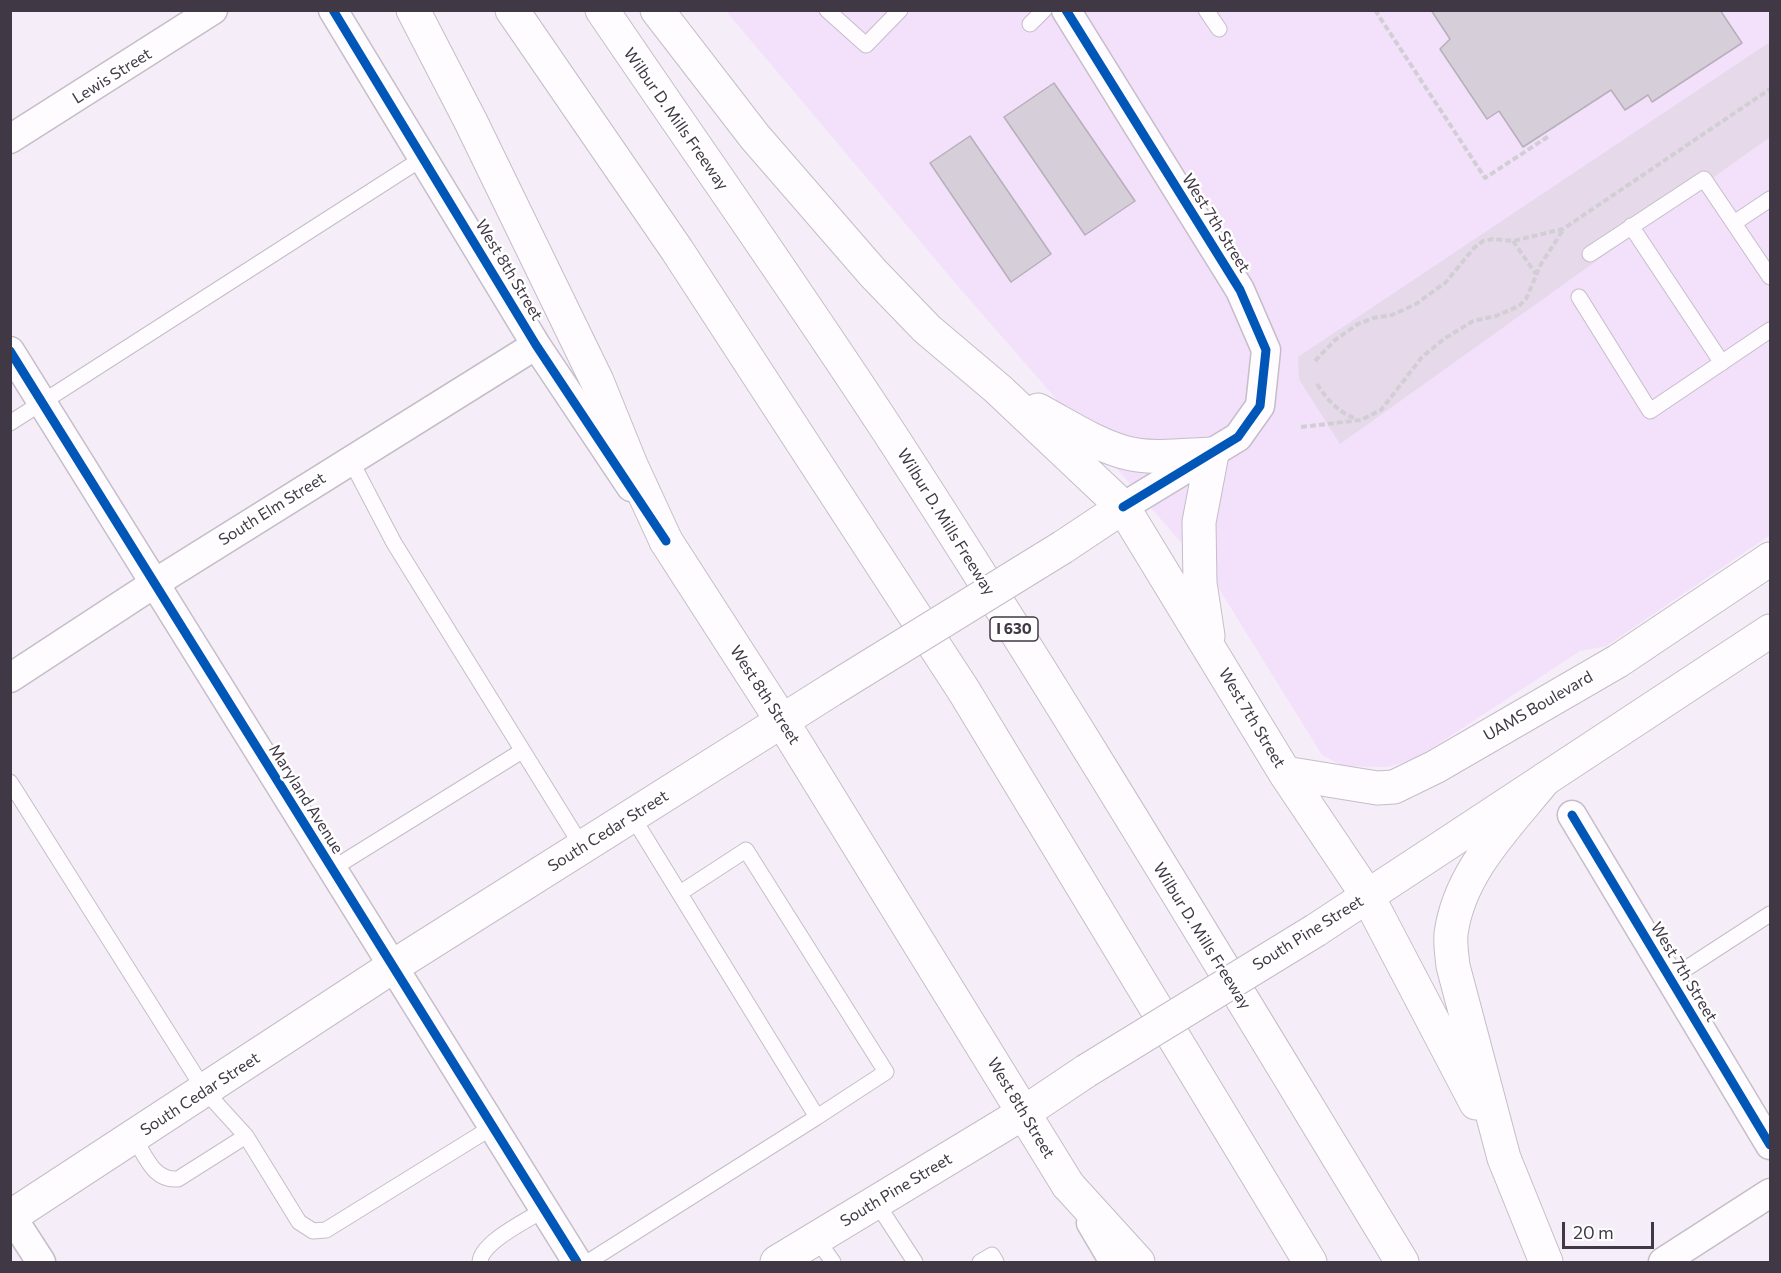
<!DOCTYPE html>
<style>
body{margin:0}
#map{position:relative;width:1781px;height:1273px;overflow:hidden;background:#f5edf8;font-family:Commissioner,sans-serif}
canvas{display:block}
.frame{position:absolute;inset:0;border:12px solid #413845;pointer-events:none}
.scale{position:absolute;left:1562px;top:1222px;width:92px;height:27px;box-sizing:border-box;border:3px solid #413845;border-top:0;padding-left:8px;font-size:18px;line-height:21px;white-space:nowrap;color:#413845;-webkit-text-stroke:4px #fff;paint-order:stroke}
</style>
<div id="map">
<canvas width="1781" height="1273"></canvas>
<div class="frame"></div>
<div class="scale">20 m</div>
</div>
<script>
const context = document.querySelector('canvas').getContext('2d');
context.lineJoin = 'round';
function paint(path, color) { context.fillStyle = color; context.fill(path, 'evenodd'); }
function stroke(path, color, width, dash) { context.strokeStyle = color; context.lineWidth = width; context.lineCap = dash ? 'butt' : 'round'; context.setLineDash(dash || []); context.stroke(path); }
function drawText(font, color, halo, rows, align = 'center') {
  context.font = font + ' Commissioner,sans-serif'; context.lineWidth = 5; context.setLineDash([]); context.textBaseline = 'middle'; context.strokeStyle = halo; context.fillStyle = color; for (const [text, x, y, turn = 0] of rows) {
    context.save(); context.translate(x, y); context.rotate((+turn || 0) * Math.PI / 180); context.textAlign = isNaN(turn) ? turn : align; if (halo) context.strokeText(text, 0, 0); context.fillText(text, 0, 0); context.restore();
  }
}
const built = new Path2D(`
 M726,11h1044v524l-164,111 -26,5 -165,108 -28,8 -44,-1 -21,-11 -109,-176 -256,-294z`);
const green = new Path2D(`
 M1770,42v95l-430,307 -41,-65 -1,-22z`);
const building = new Path2D(`
 M1431,10h289l22,33 -90,59 -4,-7 -23,15 -14,-20 -88,57 -24,-36 -12,8 -47,-70 10,-10z
 M1054,83l81,118 -50,34 -81,-118z
 M970,136l81,118 -40,28 -81,-119z`);
const path = new Path2D(`
 M1375,10l110,168 64,-42
 M1513,241l23,33
 M1315,361l20,-21 23,-16 15,-6 19,-3 24,-11 30,-22 28,-34 9,-7 10,-2 20,2 50,-12 207,-140
 M1317,384c10,16 22,29 40,35
 M1301,427l60,-7 20,-10 41,-53 22,-18 29,-18 23,-5 23,-10 7,-7 15,-35 22,-34`);
const service = new Path2D(`
 M827,10l39,35 34,-35
 M1206,10l13,19
 M1030,24l14,-14
 M1734,223l36,-24
 M1631,226l91,137
 M1590,254l114,-75 66,98
 M1579,297l71,114 120,-81
 M10,423l413,-265
 M350,459l44,84 189,305
 M10,782l195,309 41,45 -68,43c-25,2 -32,-23 -44,-41
 M632,816l185,301 69,-45 -140,-222 -66,43
 M332,869l190,-118
 M1670,979l100,-65
 M246,1136l53,86 14,9 13,-1 168,-104
 M876,1202l39,60
 M816,1238l17,24
 M480,1262c1,-20 48,-42 65,-53
 M588,1262l229,-145
 M980,1262l12,-7 4,7`);
const minor = new Path2D(`
 M333,10l203,335 95,142
 M1066,10l174,280 26,60 -6,56 -22,31 -115,70
 M10,139l203,-129
 M10,351l567,911
 M10,678l145,-95 381,-238
 M1572,815l198,330
 M10,1214l31,48
 M1091,1223l23,39
 M1663,1262l107,-69`);
const tertiary = new Path2D(`
 M782,721l49,-31`);
const secondary = new Path2D(`
 M666,541l116,180 286,464
 M1063,547l60,-40 162,266 82,122
 M1208,636l-8,-53 -1,-61 13,-68
 M1285,773l92,15 17,-1 41,-20 183,-106 152,-102
 M1316,930l454,-299
 M10,1217l382,-250 390,-246
 M777,1262l248,-150 61,-41`);
const motorway = new Path2D(`
 M413,10l57,110 127,261 34,84 35,76
 M512,10l165,240 287,441 346,571
 M602,10c98,144 199,287 294,433 174,269 339,545 506,819
 M657,10l98,127 118,136 54,56 71,60 125,118
 M1038,410c28,15 55,33 85,42 28,8 61,3 89,2
 M1545,779c-38,47 -86,93 -94,155 -1,10 1,22 2,32l51,192 42,104
 M1367,895l109,208
 M1068,1185l70,77`);
const secondaryBridge = new Path2D(`
 M831,690l232,-143
 M1086,1071l230,-141`);
const cycleway = new Path2D(`
 M333,10l203,335 130,196
 M1066,10l174,280 26,60 -6,56 -22,31 -115,70
 M10,351l567,911
 M1572,815l198,330`);
const shields = [
 [1014,629,48]
];
const shieldNames = [
 ["I 630",1014,629]
];
const streetNames = [
 ["Lewis Street",112,76,-32],
 ["Wilbur D. Mills Freeway",676,119,55],
 ["West 7th Street",1216,223,58],
 ["West 8th Street",509,270,59],
 ["South Elm Street",272,509,-32],
 ["Wilbur D. Mills Freeway",946,522,58],
 ["West 8th Street",765,695,57],
 ["UAMS Boulevard",1538,706,-30],
 ["West 7th Street",1252,718,59],
 ["Maryland Avenue",306,799,58],
 ["South Cedar Street",608,831,-32],
 ["South Pine Street",1308,933,-32],
 ["Wilbur D. Mills Freeway",1202,936,58],
 ["West 7th Street",1684,972,59],
 ["South Cedar Street",200,1094,-33],
 ["West 8th Street",1021,1108,59],
 ["South Pine Street",896,1190,-31]
];
paint(built, '#f3e0fb');
paint(green, '#e6daea');
paint(building, '#d6cfd9');
stroke(building, '#b7afba', 1.5);
stroke(service, '#c5bdc8', 17);
stroke(minor, '#c5bdc8', 31);
stroke(tertiary, '#c5bdc8', 35);
stroke(secondary, '#c5bdc8', 35);
stroke(motorway, '#c5bdc8', 35);
stroke(path, '#d1cfd4', 4, [6, 3]);
stroke(service, '#fefcfe', 15);
stroke(minor, '#fefcfe', 28);
stroke(tertiary, '#fefcfe', 33);
stroke(secondary, '#fefcfe', 33);
stroke(motorway, '#fefcfe', 33);
stroke(secondaryBridge, '#c5bdc8', 35, []);
stroke(secondaryBridge, '#fefcfe', 33);
stroke(cycleway, '#0057b8', 9);
for (const [x, y, w] of shields) { const box = new Path2D(); box.roundRect(x - w / 2, y - 12, w, 24, 4.5); context.fillStyle = '#fff'; context.fill(box); stroke(box, '#413845', 1.5); }
drawText('bold 15px', '#413845', null, shieldNames);
drawText('16px', '#413845', '#fff', streetNames);
</script>
